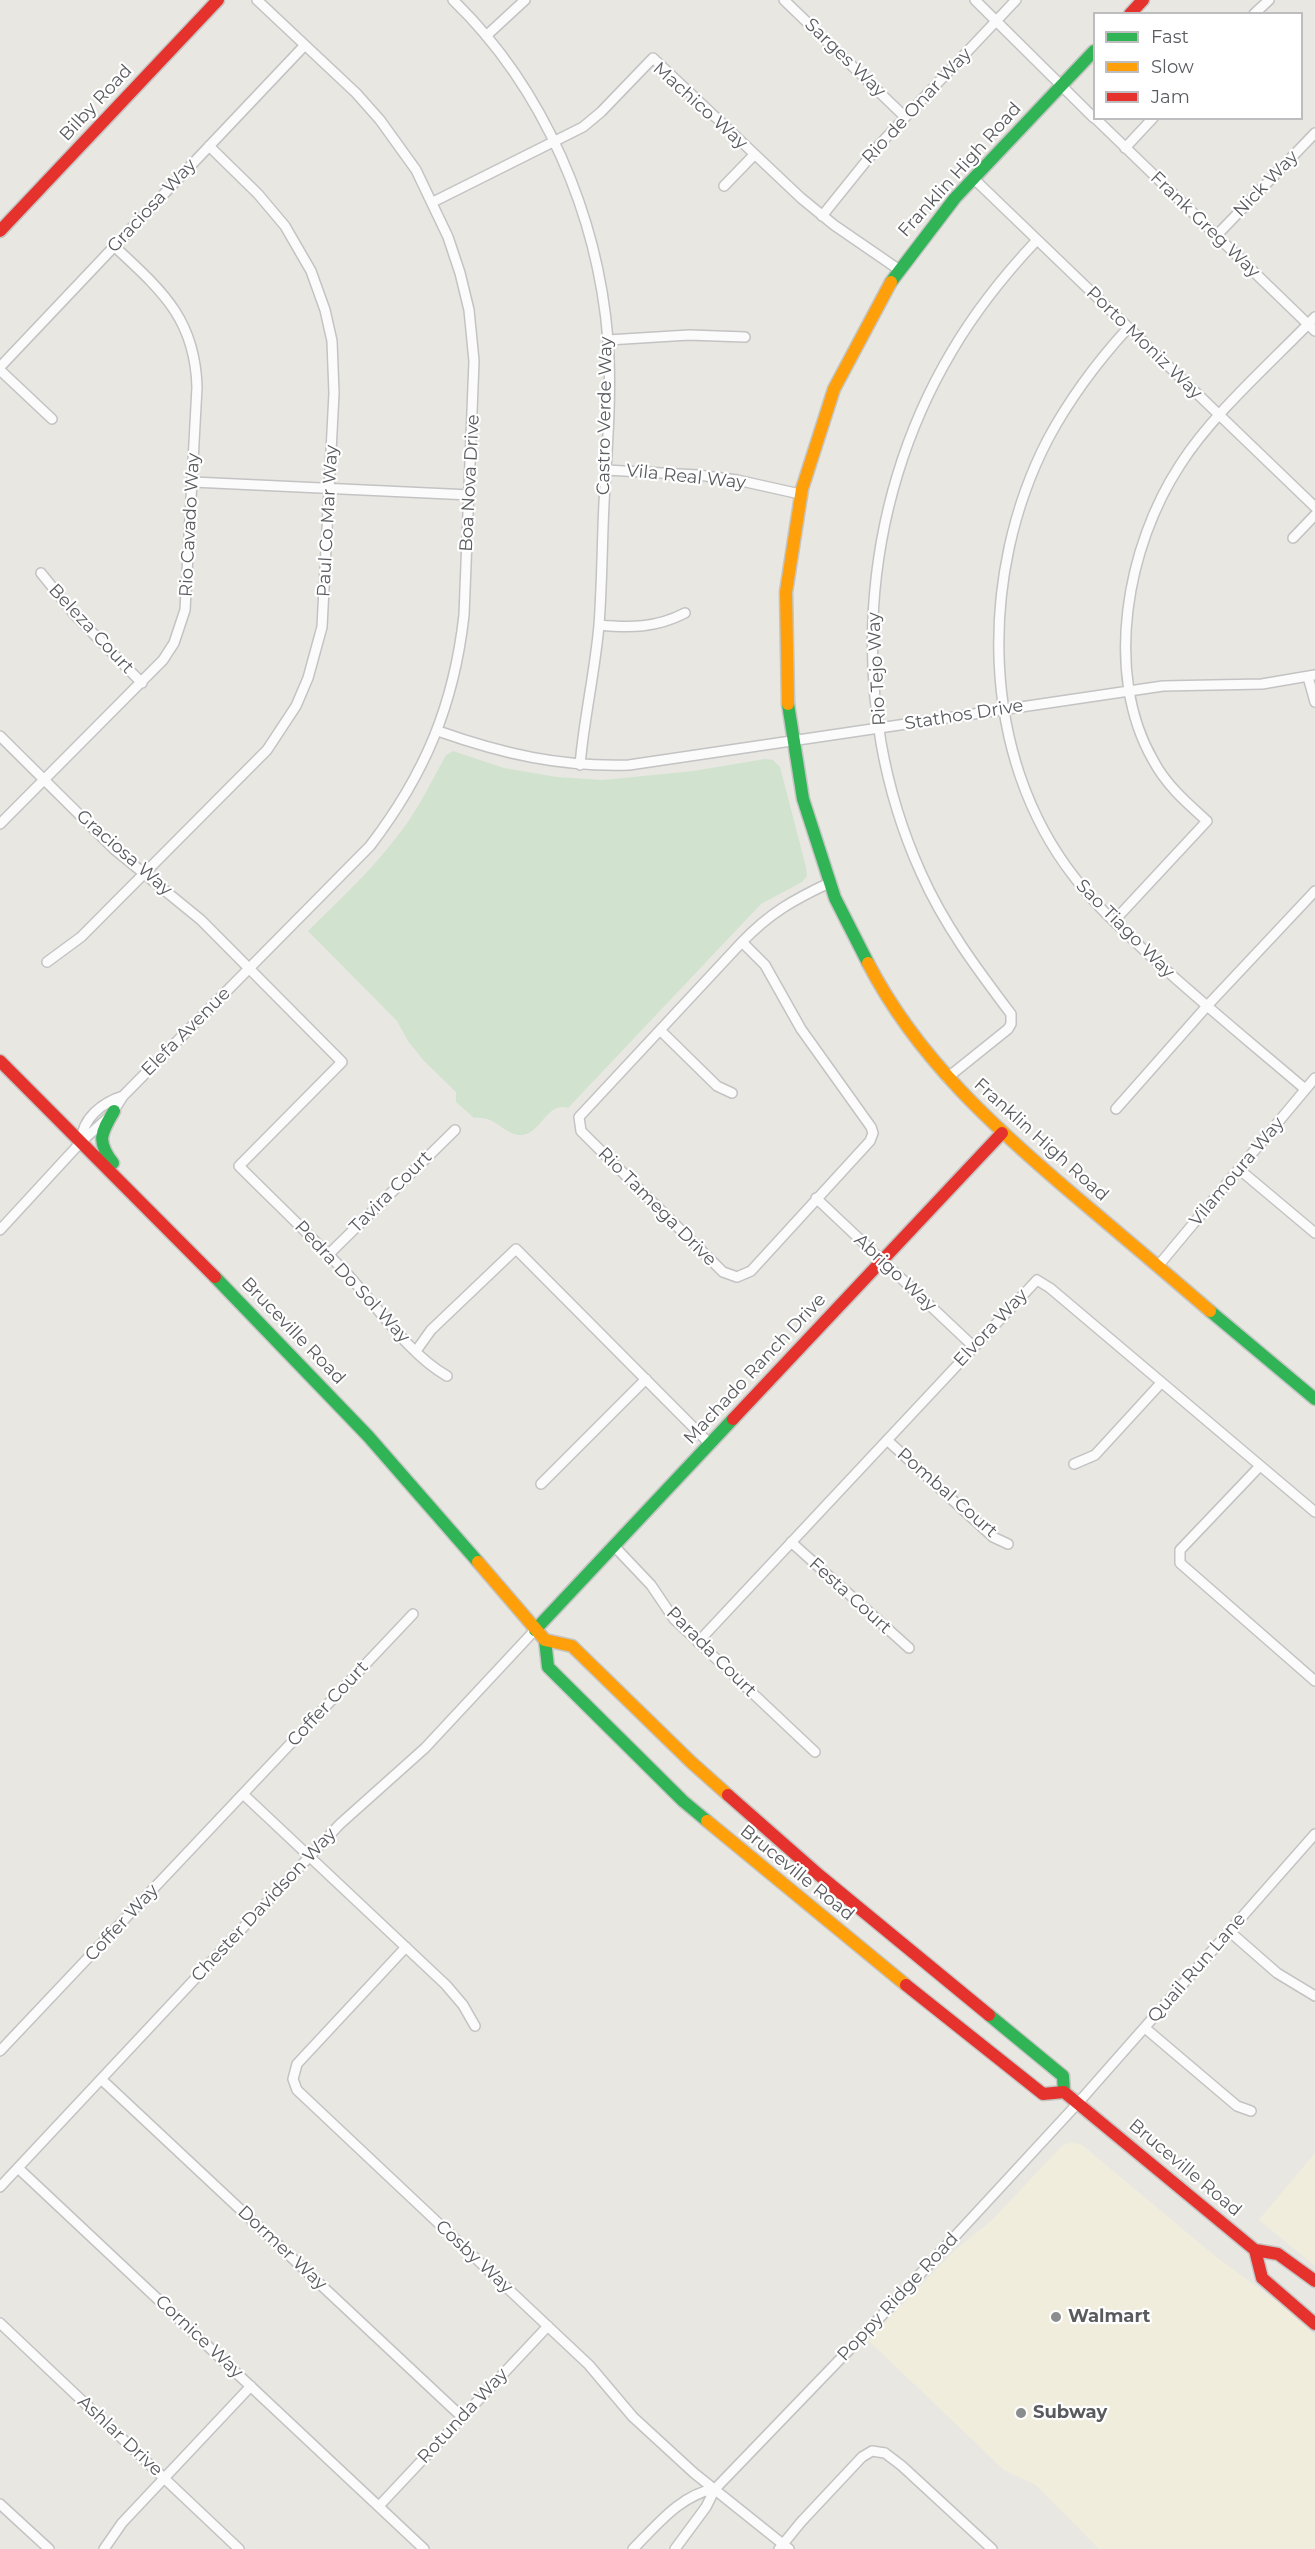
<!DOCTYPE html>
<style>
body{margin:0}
#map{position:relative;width:1315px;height:2549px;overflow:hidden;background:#e8e7e2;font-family:Montserrat,sans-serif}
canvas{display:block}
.legend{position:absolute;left:1093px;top:12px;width:210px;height:108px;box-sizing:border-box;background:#fff;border:2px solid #bdbdbf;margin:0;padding:8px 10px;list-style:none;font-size:18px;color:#595b5f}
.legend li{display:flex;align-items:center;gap:12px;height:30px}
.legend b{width:30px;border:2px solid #bdbdbf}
</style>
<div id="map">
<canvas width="1315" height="2549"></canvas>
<ul class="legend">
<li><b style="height:8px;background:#30b455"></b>Fast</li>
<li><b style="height:8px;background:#ff9f0a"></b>Slow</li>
<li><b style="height:8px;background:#e5322d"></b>Jam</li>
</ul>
</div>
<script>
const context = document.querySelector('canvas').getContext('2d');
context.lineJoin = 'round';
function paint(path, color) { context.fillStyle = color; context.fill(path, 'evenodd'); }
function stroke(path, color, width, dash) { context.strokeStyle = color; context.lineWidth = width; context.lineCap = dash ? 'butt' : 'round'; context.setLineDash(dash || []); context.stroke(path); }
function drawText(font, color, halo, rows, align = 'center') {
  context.font = font + ' Montserrat,sans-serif'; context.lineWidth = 4.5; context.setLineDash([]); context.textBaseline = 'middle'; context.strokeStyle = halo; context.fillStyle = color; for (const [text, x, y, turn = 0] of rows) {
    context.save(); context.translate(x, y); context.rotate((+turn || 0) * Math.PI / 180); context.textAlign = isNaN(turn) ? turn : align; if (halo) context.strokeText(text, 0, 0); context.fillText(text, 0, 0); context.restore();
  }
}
const commercial = new Path2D(`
 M1071,2142l11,3 133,111 79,58 21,22v213h-216l-63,-64 -32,-15 -136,-130 85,-88 39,-32 70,-74z
 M1315,2153v113l-56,-46z`);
const green = new Path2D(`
 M453,751l51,17 53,9 46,3 90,-9 72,-12 8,1 7,7 26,100 1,9 -5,6 -41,22 -193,204c-21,-7 -27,26 -46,27 -18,1 -25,-20 -48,-17l-18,-16v-10l-32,-31 -16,-20 -11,-20 -89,-90c30,-30 61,-58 87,-92 21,-25 35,-55 51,-84z`);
const street = new Path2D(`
 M453,0c91,88 145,215 155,340 4,54 -1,109 -4,163 -2,41 -2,82 -5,122 -4,47 -15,93 -19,140
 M784,0l121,117
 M975,0l119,118
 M1254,14l15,-14
 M486,36l39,-36
 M1095,118l220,213
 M1125,148l28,-30
 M973,178l342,329
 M724,186l30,-31
 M433,202l150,-75 18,-15 52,-54 148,140 33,27 64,44
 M822,216l58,-72 136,-144
 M1216,236l99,-103
 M1128,328c-31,34 -58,70 -80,111 -70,135 -69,317 27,439 20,27 46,50 70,73 52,48 106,92 160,138
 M608,340l81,-5 56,2
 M0,367l305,-322
 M0,370l52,49
 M606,470l92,5 39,5 63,14
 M193,482l277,13
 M1293,538l22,-23
 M41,573l33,41 68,69
 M599,625c31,3 57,3 86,-12
 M1308,677l7,25
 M438,731c65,23 122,36 191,34l534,-79 99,-2 53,-9
 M0,736l114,113 87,71 141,142 -103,104c37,37 75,73 111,111 29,32 60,78 97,99
 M0,824l163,-164 11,-17 11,-33 12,-223c-2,-69 -36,-97 -83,-141
 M1114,921l93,-100c-20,-18 -41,-36 -54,-61 -50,-87 -26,-214 27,-295 33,-52 92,-103 135,-148
 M742,942l23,23 36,64 70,98 2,6 -3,8 -119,130 -14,6 -14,-5 -134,-133 -8,-8 -2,-14 163,-175c28,-29 51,-42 87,-59
 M47,962l34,-25 186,-187 29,-44 12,-28 14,-51 12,-234 -2,-52 -7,-31 -14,-39 -26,-45 -27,-32 -49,-48
 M661,1031l56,55 15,7
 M947,1078l61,-49 3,-5v-10c-34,-45 -67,-89 -90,-141 -75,-166 -62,-366 31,-522 24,-41 53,-77 85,-111
 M1116,1109l91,-103 108,-115
 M82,1141c-1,-22 21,-39 41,-45
 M1240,1170l75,63
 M816,1198l158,149
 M0,1230l82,-89 29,-26 12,-19 247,-250c55,-72 84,-141 94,-231l10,-254 -5,-51 -9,-37 -12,-36 -32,-67 -36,-50 -24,-27 -99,-93
 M328,1255l127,-125
 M1158,1266l157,-188
 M416,1351l15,-21 85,-81 194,195
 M887,1440l106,97 15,7
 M1074,1464l21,-9 66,-72
 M1260,1466l-80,84v13l135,118
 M541,1484l105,-105
 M791,1542l118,106
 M614,1546l37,39 23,34 141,133
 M698,1642l339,-362 13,8 265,224
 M243,1794l203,191 17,20 12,21
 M1229,1931l48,42 38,23
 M406,1947l-109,117 -4,15 4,11 292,275 44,52 61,56 95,76
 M1145,2028l92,78 14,5
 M0,2051l413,-437
 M101,2079l361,338
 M18,2168l406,381
 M0,2187l340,-363 85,-76 110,-118
 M0,2323l239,226
 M0,2504l49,45
 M379,2506l169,-180
 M104,2549l18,-26 129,-137
 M633,2549c23,-23 48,-55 82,-60
 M675,2549l31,-42 9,-18 158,-164 205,-222 237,-269
 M779,2549l22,-27 61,-65 10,-6 13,2 17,13 90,83`);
const fast = new Path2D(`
 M891,282l64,-84 139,-147
 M788,704l15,95 32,99 33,65
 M113,1163c-17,-22 -12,-30 1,-52
 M215,1277l153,159 110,126
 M1210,1311l105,88
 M535,1630l198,-211
 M545,1640l3,27 135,134 24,20
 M989,2015l74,61 1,16`);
const slow = new Path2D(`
 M788,704l-2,-112 16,-103 32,-100 57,-107
 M868,963c49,95 127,165 207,233 45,38 90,76 135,115
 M478,1562l67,78 27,6 119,116 37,33
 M707,1821l199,164`);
const jam = new Path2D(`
 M1130,14l13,-14
 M0,231l218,-231
 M0,1061l215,216
 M733,1419l269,-286
 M728,1795l91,80 170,140
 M906,1985l137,109 21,-2 191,158 23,4 37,27
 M1255,2250l7,28 53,46`);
const markers = [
 [1056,2317,6,"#8b8c8d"],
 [1021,2413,6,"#8b8c8d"]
];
const streetNames = [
 ["Sarges Way",845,58,44],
 ["Bilby Road",96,103,-47],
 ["Machico Way",700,106,42],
 ["Rio de Onar Way",917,106,-47],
 ["Franklin High Road",960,170,-48],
 ["Nick Way",1266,184,-46],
 ["Graciosa Way",152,206,-47],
 ["Frank Greg Way",1205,225,44],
 ["Porto Moniz Way",1144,343,44],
 ["Castro Verde Way",605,416,-89],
 ["Vila Real Way",686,477,6],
 ["Boa Nova Drive",470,483,-87],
 ["Paul Co Mar Way",328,521,-87],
 ["Rio Cavado Way",190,525,-87],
 ["Beleza Court",91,629,47],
 ["Rio Tejo Way",877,669,-93],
 ["Stathos Drive",964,715,-9],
 ["Graciosa Way",124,853,41],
 ["Sao Tiago Way",1125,929,45],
 ["Elefa Avenue",186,1032,-45],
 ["Franklin High Road",1041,1140,42],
 ["Vilamoura Way",1237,1172,-50],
 ["Tavira Court",391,1192,-45],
 ["Rio Tamega Drive",657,1207,45],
 ["Abrigo Way",895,1273,43],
 ["Pedra Do Sol Way",352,1282,47],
 ["Elvora Way",991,1328,-47],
 ["Bruceville Road",293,1331,46],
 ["Machado Ranch Drive",755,1369,-47],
 ["Pombal Court",947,1493,41],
 ["Festa Court",850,1596,42],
 ["Parada Court",711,1652,45],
 ["Coffer Court",328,1704,-47],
 ["Bruceville Road",797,1873,39],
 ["Chester Davidson Way",264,1905,-47],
 ["Coffer Way",122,1923,-47],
 ["Quail Run Lane",1197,1968,-49],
 ["Bruceville Road",1185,2168,40],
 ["Dormer Way",282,2248,43],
 ["Cosby Way",474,2257,43],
 ["Poppy Ridge Road",898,2297,-47],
 ["Cornice Way",199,2337,43],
 ["Rotunda Way",463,2416,-47],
 ["Ashlar Drive",120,2436,43]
];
const poiNames = [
 ["Walmart",1068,2317],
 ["Subway",1033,2413]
];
paint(commercial, '#f1eddc');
paint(green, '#d1e3cf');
stroke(street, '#c4c3c3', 12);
stroke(fast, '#c4c5c4', 15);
stroke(slow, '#c4c5c4', 15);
stroke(jam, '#c4c5c4', 15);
stroke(street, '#fcfbfb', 9);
stroke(fast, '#30b455', 12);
stroke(slow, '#ff9f0a', 12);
stroke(jam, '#e5322d', 12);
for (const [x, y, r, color] of markers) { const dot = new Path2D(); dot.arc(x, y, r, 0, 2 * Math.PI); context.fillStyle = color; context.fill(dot); stroke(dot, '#fff', 2); }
drawText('18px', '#595b5f', '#fff', streetNames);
drawText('bold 18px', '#595b5f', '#fff', poiNames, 'left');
</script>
